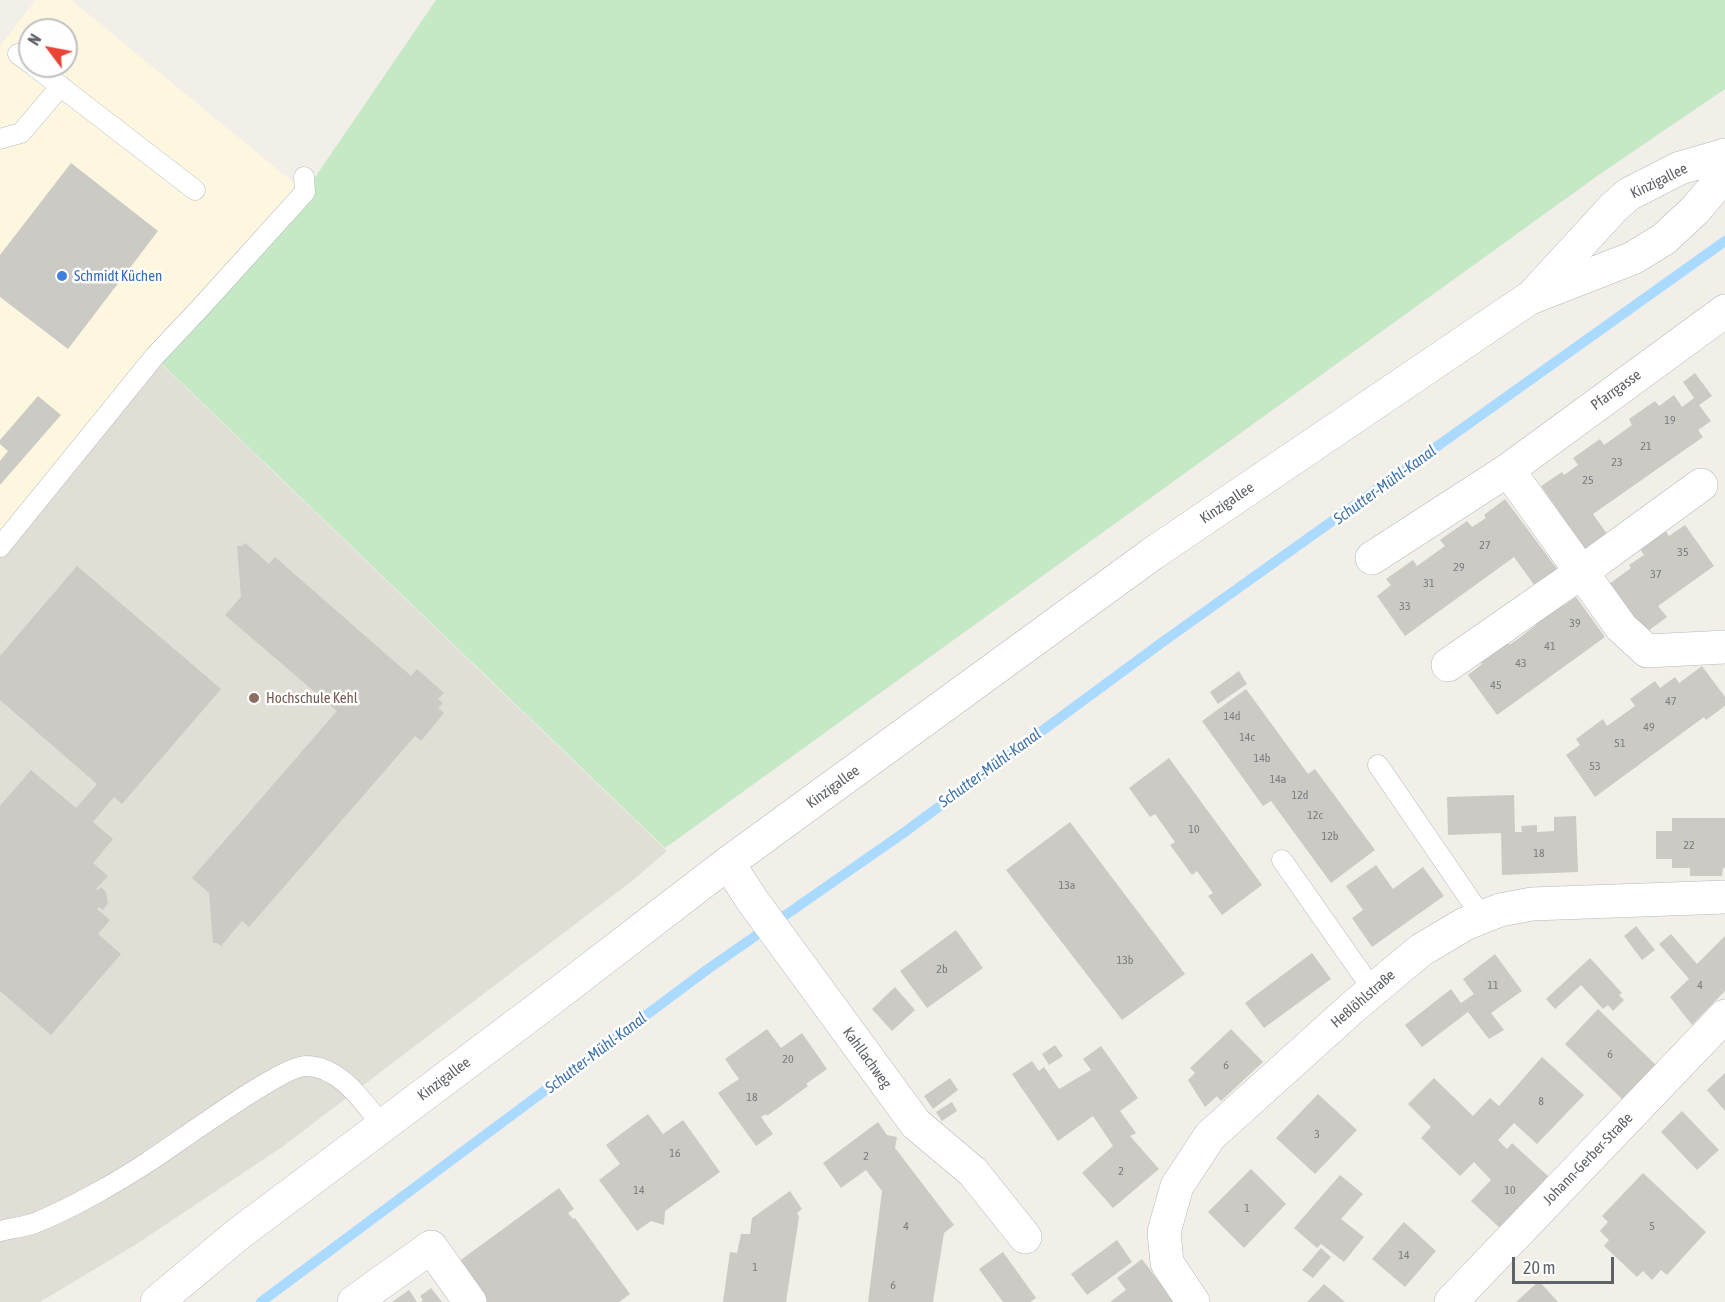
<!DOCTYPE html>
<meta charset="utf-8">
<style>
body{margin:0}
#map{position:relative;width:1725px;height:1302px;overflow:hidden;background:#f1efe8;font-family:"Asap Condensed",sans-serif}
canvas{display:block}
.north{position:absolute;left:18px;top:18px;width:60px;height:60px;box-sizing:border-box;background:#fff;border:2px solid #bfc1c3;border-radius:50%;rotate:302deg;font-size:16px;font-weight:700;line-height:24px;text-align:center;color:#5f6368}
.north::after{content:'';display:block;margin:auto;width:21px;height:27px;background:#ea4335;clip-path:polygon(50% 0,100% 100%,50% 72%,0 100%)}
.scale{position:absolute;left:1512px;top:1257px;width:102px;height:27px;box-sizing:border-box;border:3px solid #5f6368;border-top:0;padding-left:8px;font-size:18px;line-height:21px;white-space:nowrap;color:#5f6368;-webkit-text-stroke:4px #fff;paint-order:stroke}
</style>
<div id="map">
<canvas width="1725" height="1302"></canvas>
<div class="north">N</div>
<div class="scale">20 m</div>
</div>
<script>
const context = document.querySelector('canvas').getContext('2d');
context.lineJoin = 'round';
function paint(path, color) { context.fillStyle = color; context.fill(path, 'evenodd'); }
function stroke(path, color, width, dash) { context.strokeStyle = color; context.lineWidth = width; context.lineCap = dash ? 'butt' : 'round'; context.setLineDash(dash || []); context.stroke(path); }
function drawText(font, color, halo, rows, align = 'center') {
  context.font = font + ' "Asap Condensed",sans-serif'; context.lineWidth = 5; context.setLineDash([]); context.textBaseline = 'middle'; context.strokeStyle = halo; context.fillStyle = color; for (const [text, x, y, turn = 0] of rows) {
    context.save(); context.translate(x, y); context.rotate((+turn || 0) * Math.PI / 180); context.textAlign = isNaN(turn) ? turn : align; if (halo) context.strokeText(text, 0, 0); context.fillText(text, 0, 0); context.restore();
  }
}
const commercial = new Path2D(`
 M36,0h35l234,192 -305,355v-501zM30,30h36v36h-36z`);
const education = new Path2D(`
 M154,357l513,494 -35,30 -350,266 -147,98 -95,57h-40v-755z`);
const green = new Path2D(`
 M436,0h1289v89l-125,85 -935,674 -506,-487 146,-169z`);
const stream = new Path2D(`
 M261,1302l447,-333 194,-135 262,-193 561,-400`);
const building = new Path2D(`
 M71,163l87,68 -90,118 -68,-52v-42z
 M1695,373l17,23 -13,9 12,16 -13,9 5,7 -110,77 14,20 -21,16 -45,-64 21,-14 2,3 14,-10 -5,-7 27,-19 4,6 28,-20 -3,-6 26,-18 4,5 15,-11 8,12 12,-9 -11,-16z
 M38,396l23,19 -61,70v-24l8,-10 -8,-7v-4z
 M1505,499l55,74 -23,16 -23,-32 -109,79 -28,-40 14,-11 -5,-6 27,-19 4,6 28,-20 -5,-6 27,-19 5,6 14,-9 -2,-3z
 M1685,525l29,41 -56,40 9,11 -23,17 -35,-50 22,-16 -2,-3 15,-10 -5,-7 26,-18 4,6z
 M245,543l24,21 6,-7 136,119 6,-7 27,24 -6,6 5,4 -5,5 6,5 -23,28 -6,-5 -166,191 -7,-6 -21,25 -4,-3h-4l-4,-50 -17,-15 145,-167 -112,-96 16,-18 -4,-51h5z
 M77,566l144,123 -99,115 -8,-7 -21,25 20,17 -20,24 15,13 -12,13 2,1 3,-3 5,5 2,11 -5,7 -4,-3 -2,2 13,11 -12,14 23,20 -70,81 -51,-44v-185l31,-36 45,38 21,-24 -97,-84v-44z
 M1576,597l29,40 -108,78 -29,-40 14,-11 -4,-6 27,-19 4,6 13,-9 14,-11 -4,-6 27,-19 4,6z
 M1702,666l23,31v9l-19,14 -2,-3 -109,80 -29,-42 14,-10 -4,-6 27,-20 4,7 28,-20 -5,-7 25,-18 5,7 15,-11 4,6z
 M1239,671l8,13 -29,20 -8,-12z
 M1246,689l62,85 7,-5 60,81 -44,33 -60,-82 -8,5 -61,-85z
 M1169,758l93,127 -40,30 -14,-19 5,-3 -16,-22 -5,4 -22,-30 5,-3 -20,-28 -5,3 -21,-29z
 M1514,795l1,37h7l-1,-6 16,-1v7l17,-1v-14l22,-1 2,56 -76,3 -1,-42 -53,2 -1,-38z
 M1672,818h53v50h-2l-1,8h-32v-8h-18v-9h-16v-28h16z
 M1070,822l115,152 -63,46 -116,-150z
 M1376,865l17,24 30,-22 21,29 -72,51 -20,-29 11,-8 -17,-24z
 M1636,926l19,24 -13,10 -18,-24z
 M956,930l27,38 -56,40 -27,-37z
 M1671,934l26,30 28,-28v55l-33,34 -22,-28 19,-18 -30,-35z
 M1312,953l19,26 -67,49 -19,-25z
 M1495,954l27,37 -31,22 13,17 -15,9 -21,-27 -46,35 -17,-22 46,-36 10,14 13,-9 -11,-15z
 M1590,958l32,35 -3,2 5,5 -11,11 -5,-6 -5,4 -22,-24 -26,24 -9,-10z
 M895,987l20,23 -23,21 -20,-22z
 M1598,1009l58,56 -34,34 -57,-55z
 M767,1029l14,19 21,-15 25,36 -21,15 2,2 -41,30 -1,-2 -5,3 12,17 -17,12 -38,-53 21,-14 -14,-20z
 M1231,1029l32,33 -42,39 -4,-5 -12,11 -17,-27 7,-7 -5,-5z
 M1055,1045l8,11 -14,9 -7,-11z
 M1101,1046l37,52 -18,13 16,22 -6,3 29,33 -46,39 -31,-35 31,-27 -20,-30 -35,25 -46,-67 20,-13 7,10 5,-4 15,22 32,-19 -8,-11z
 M1542,1057l42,38 -47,49 -23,-21 -16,17 9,9 5,-6 38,35 -48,52 -31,-29 20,-21 -17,-18 -14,14 -39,-38 10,-11 -23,-23 26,-26 39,38 17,-18 9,8z
 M1725,1073v38l-18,-21z
 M950,1078l8,12 -25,19 -9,-13z
 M1318,1094l39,36 -42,44 -39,-36z
 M952,1102l5,9 -15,10 -6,-9z
 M1682,1111l37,39 -22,20 -36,-38z
 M648,1114l15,20 20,-14 37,52 -55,39 -1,14 -13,-4 -14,10 -38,-51 21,-16 -14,-19z
 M878,1122l9,13 10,2 -2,11 59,77 -10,8 -11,69h-65l14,-111 -16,-21 -25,18 -18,-25z
 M1251,1169l35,35 -42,44 -36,-36z
 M1643,1173l63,59 -39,43 -6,-5 -9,10 -9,-9 -6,6 -33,-31 5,-6 -9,-9 8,-9 -6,-6z
 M1340,1175l23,19 -22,25 23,18 -20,25 -23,-18 -4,4 -23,-20z
 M559,1188l15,21 -6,4 5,6 2,-1 55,76 -11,8h-132l-29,-40z
 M790,1191l12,18 -5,4 2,4 -13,85h-63l7,-50 7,1 4,-19h9l2,-16z
 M1404,1222l32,29 -31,36 -33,-28z
 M1117,1240l15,22 -45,33 -16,-21z
 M1321,1248l10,9 -18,21 -11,-8z
 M1003,1252l33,46 -6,4h-27l-24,-33z
 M1142,1259l32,43h-64l16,-12 -9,-12z
 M1539,1281l19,21h-42z
 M1324,1284l21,18h-38z
 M431,1288l11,14h-21l2,-2 -3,-4z
 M409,1290l8,12h-25z`);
const lane = new Path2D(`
 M18,54l12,9
 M34,66l161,124
 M0,139l21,-6 40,-47
 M0,547l154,-190 47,-50 104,-115 -1,-15
 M1378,765l104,152
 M1282,860l91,130
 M0,1231c12,-3 24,-4 35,-8 35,-14 81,-40 113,-61 27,-17 134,-97 158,-96 34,0 57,36 76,59`);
const street = new Path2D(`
 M1536,292l78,-85 15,-13 51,-26 45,-13
 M1508,470l113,157 26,24 78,-4
 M1372,558l136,-88 217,-159
 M1448,665l132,-92 121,-88
 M728,863l24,37 164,224 57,48 52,65
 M157,1302l80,-67 301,-226 190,-146 424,-309 376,-255 105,-41 31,-19 31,-29 30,-35
 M354,1302l77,-55 39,55
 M1193,1302l-26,-39 -3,-31 13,-46 33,-50 143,-129 68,-57 44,-26 35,-14 32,-6 193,-7
 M1451,1302l274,-286`);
const markers = [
 [62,276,6,"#3f7fe0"],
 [254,698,6,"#8d6e63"]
];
const numberNames = [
 ["19",1670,420],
 ["21",1646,446],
 ["23",1617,462],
 ["25",1588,480],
 ["27",1485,545],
 ["35",1683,552],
 ["29",1459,567],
 ["37",1656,574],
 ["31",1429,583],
 ["33",1405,606],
 ["39",1575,623],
 ["41",1550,646],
 ["43",1521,663],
 ["45",1496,685],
 ["47",1671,701],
 ["14d",1232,716],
 ["49",1649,727],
 ["14c",1247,737],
 ["51",1620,743],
 ["14b",1262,758],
 ["53",1595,766],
 ["14a",1278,779],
 ["12d",1300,795],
 ["12c",1315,815],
 ["10",1194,829],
 ["12b",1330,836],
 ["22",1689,845],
 ["18",1539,853],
 ["13a",1067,885],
 ["13b",1125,960],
 ["2b",942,969],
 ["11",1493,985],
 ["4",1700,985],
 ["6",1610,1054],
 ["20",788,1059],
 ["6",1226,1065],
 ["18",752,1097],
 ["8",1541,1101],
 ["3",1317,1134],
 ["16",675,1153],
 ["2",866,1156],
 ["2",1121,1171],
 ["14",639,1190],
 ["10",1510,1190],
 ["1",1247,1208],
 ["4",906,1226],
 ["5",1652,1226],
 ["14",1404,1255],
 ["1",755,1267],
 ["6",893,1285]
];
const streetNames = [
 ["Kinzigallee",1659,181,-26],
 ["Pfarrgasse",1616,390,-36],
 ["Kinzigallee",1227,503,-34],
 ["Kinzigallee",833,787,-36],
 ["Heßlöhlstraße",1363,999,-41],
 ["Kahllachweg",867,1058,54],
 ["Kinzigallee",444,1079,-37],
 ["Johann-Gerber-Straße",1588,1159,-46]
];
const shopNames = [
 ["Schmidt Küchen",74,276]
];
const educationNames = [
 ["Hochschule Kehl",266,698]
];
const waterNames = [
 ["Schutter-Mühl-Kanal",1385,485,-36],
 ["Schutter-Mühl-Kanal",990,768,-36],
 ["Schutter-Mühl-Kanal",596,1053,-37]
];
paint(commercial, '#fef7e0');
paint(education, '#e1ded6');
paint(green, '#c5e8c5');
stroke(stream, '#aadaff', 10);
paint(building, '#cccac5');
stroke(lane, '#b5b8bc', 21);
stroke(street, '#b5b8bc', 34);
stroke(lane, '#fff', 20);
stroke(street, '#fff', 33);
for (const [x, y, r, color] of markers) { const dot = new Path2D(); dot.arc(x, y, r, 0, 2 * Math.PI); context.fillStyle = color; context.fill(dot); stroke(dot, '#fff', 2); }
drawText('12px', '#7a7d7f', null, numberNames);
drawText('15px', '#5f6368', '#fff', streetNames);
drawText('15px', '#366cbe', '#fff', shopNames, 'left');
drawText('15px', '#785e54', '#fff', educationNames, 'left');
drawText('italic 16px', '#4174aa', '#fff', waterNames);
</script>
